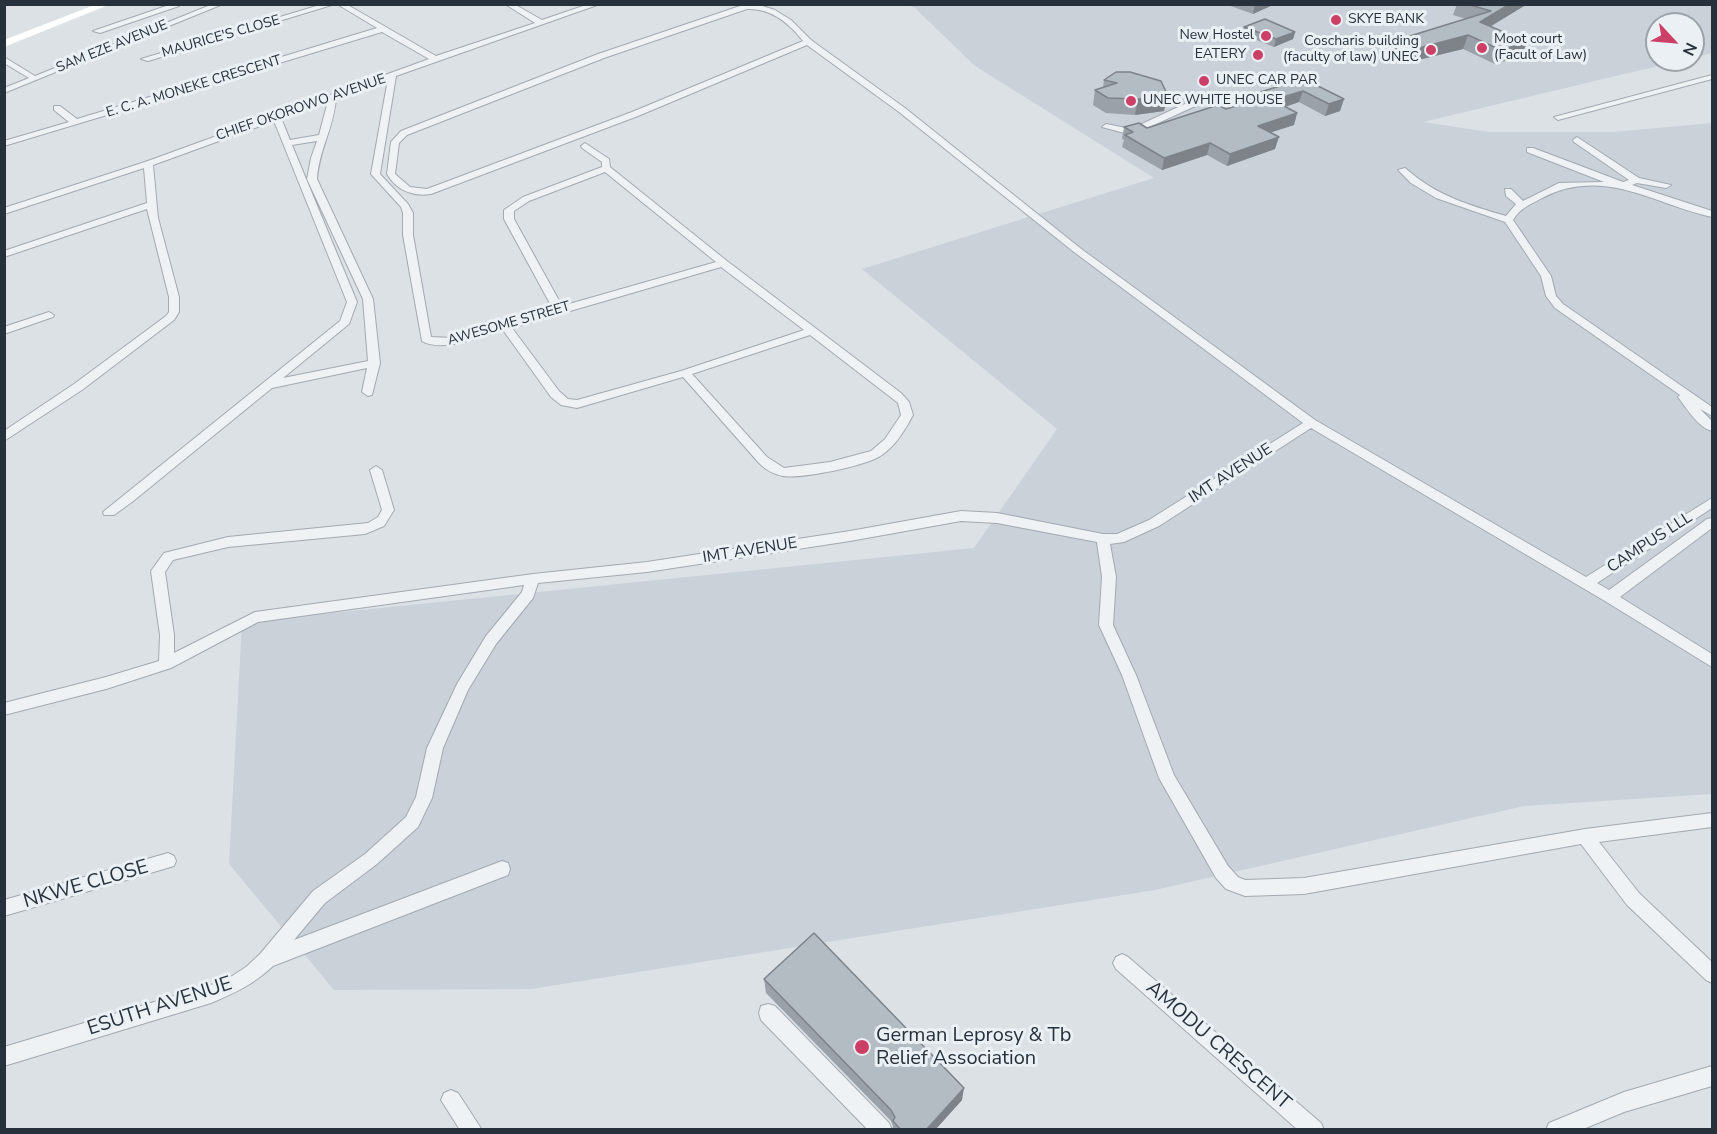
<!DOCTYPE html>
<style>
body{margin:0}
#map{position:relative;width:1717px;height:1134px;overflow:hidden;background:#dce1e6;font-family:"Nunito Sans",sans-serif}
canvas{display:block}
.frame{position:absolute;inset:0;border:6px solid #26313c;pointer-events:none}
.north{position:absolute;left:1645px;top:12px;width:60px;height:60px;box-sizing:border-box;background:#ebf0f4;border:2px solid #9ca4aa;border-radius:50%;rotate:116deg;font-size:16px;font-weight:700;line-height:24px;text-align:center;color:#26313c}
.north::after{content:'';display:block;margin:auto;width:21px;height:27px;background:#cc4067;clip-path:polygon(50% 0,100% 100%,50% 72%,0 100%)}
</style>
<div id="map">
<canvas width="1717" height="1134"></canvas>
<div class="frame"></div>
<div class="north">N</div>
</div>
<script>
const context = document.querySelector('canvas').getContext('2d');
context.lineJoin = 'round';
function paint(path, color) { context.fillStyle = color; context.fill(path, 'evenodd'); }
function stroke(path, color, width, dash) { context.strokeStyle = color; context.lineWidth = width; context.lineCap = dash ? 'butt' : 'round'; context.setLineDash(dash || []); context.stroke(path); }
function drawText(font, color, halo, rows, align = 'center') {
  context.font = font + ' "Nunito Sans",sans-serif'; context.lineWidth = 6; context.setLineDash([]); context.textBaseline = 'middle'; context.strokeStyle = halo; context.fillStyle = color; for (const [text, x, y, turn = 0] of rows) {
    context.save(); context.translate(x, y); context.rotate((+turn || 0) * Math.PI / 180); context.textAlign = isNaN(turn) ? turn : align; if (halo) context.strokeText(text, 0, 0); context.fillText(text, 0, 0); context.restore();
  }
}
const built = new Path2D(`
 M908,5h804v48l-19,5v-34h-36v36h26l-260,62 66,10h124l99,-9v671l-188,12 -369,84 -624,99 -197,1 -105,-126 13,-242 732,-74 83,-119 -195,-160 292,-91 -179,-112 -60,-58z`);
const street = new Path2D(`
 M172,4l7,2 -79,27 -7,-2z
 M213,4h10l-219,89v-5l25,-10 -25,-15v-6l31,19z
 M323,4h12l-187,57 -7,-2z
 M337,4h9l90,52 99,-33 -30,-19h9l28,16 47,-16h11l-204,72 -16,98 28,30 5,9v22l18,102 22,1 100,-29 -49,-90v-9l19,-13 79,-30v-5l-20,-14 -1,-2 4,-3 24,16 1,8 117,94 174,132 8,9 4,13c-8,15 -17,30 -31,40 -15,11 -81,24 -99,21 -10,-2 -17,-6 -24,-13l-76,-86 -106,31 -16,-3 -10,-8 -48,-67c-21,6 -61,23 -81,11l-19,-106v-22l-2,-6 -30,-33 17,-95 -52,19c-2,30 -17,51 -19,81l56,120 7,64 -8,32 -4,1 -6,-4 5,-24 -95,20 -140,114 -18,13h-10l-1,-3 237,-191 7,-19 -73,-181 -121,44 5,53 21,79v15l-5,8 -92,70 -78,51v-10l70,-47 92,-68 3,-4v-15l-22,-88 -143,48v-6l143,-48 -3,-35 -140,46v-6l141,-46 284,-103 -47,-27 -378,114v-5l65,-19 -15,-12v-4h6l17,13 300,-91zM328,101l-9,34 -29,5 -9,-22zM317,141l-6,17 -4,21 56,120 5,62 -85,17 66,-54 8,-22 -65,-157zM605,172l111,90 -154,44 -48,-87v-8l15,-10zM721,267l83,63 -123,41 -104,29 -9,-1 -9,-8 -47,-63zM810,335l83,64 5,4 3,12 -16,24 -14,12 -41,11 -46,6 -17,-11 -75,-83z
 M756,4l19,6 16,10 20,20 94,68 175,140 235,172 271,157 126,-79v10l-115,75 12,7 98,-71 5,-1v10l-92,69 92,57v13l-107,-66 -294,-173 -152,98 -35,16 -14,2 6,33 -3,48 23,50 38,100 54,91 10,11 7,3 59,-2 281,-49 127,-16v14l-113,15 40,51 73,69v21l-6,-3 -79,-75 -46,-61 -277,50 -59,2 -19,-7 -10,-11 -57,-100 -37,-103 -23,-50 3,-48 -5,-35 -100,-19 -36,-2 -111,20 -203,31 -109,11 -5,15 -37,46 -28,46 -25,58 -11,50 -14,29 -41,37 -52,39 -31,37 208,-79 6,2 2,6 -2,6 -235,91c-19,18 -38,27 -62,37l-207,63v-19l207,-62 18,-7 17,-11 14,-13 53,-63 52,-37 41,-37 10,-20 11,-49 30,-64 29,-48 36,-44 2,-7 -266,37 -87,46 -65,21 -102,26v-12l102,-26 53,-16 1,-26 -9,-64 13,-18 64,-16 140,-14 10,-6 4,-7 -12,-40 6,-4 6,4 12,40 -10,16 -19,8 -137,13 -55,13 -8,12 9,63v18l81,-41 278,-38 114,-12 203,-31 111,-20 36,2 106,21h14l32,-14 154,-97 -229,-171 -175,-140 -92,-67 -169,71 -207,78c-18,3 -35,-4 -44,-20l4,-32 10,-11 197,-77 145,-49zM747,9c24,-1 42,14 56,32l-171,71 -205,77 -17,-2 -15,-13 4,-31 8,-8 197,-77z
 M1712,75v4l-154,41 -4,-3z
 M1206,99h3v4l-16,4 -61,28 -30,-8 4,-3 25,5 56,-26z
 M1577,137l62,41 32,7 -5,3 -29,-5 -5,2 80,26v6c-59,-13 -108,-51 -170,-19 -12,7 -22,10 -29,22l38,56 5,20 7,8 149,103v9l-12,-7 12,12v10c-14,-4 -25,-22 -34,-34l2,-2 -125,-87 -9,-12 -5,-20 -36,-54 -69,-24 -25,-15 -13,-13 7,-2c30,27 63,37 101,48l10,-12 -10,-8 -1,-7h6l12,12 36,-18 45,-1 -77,-30v-4h6l90,34 6,-2 -55,-38 -1,-2z
 M49,312l5,3 -1,2 -49,17v-7z
 M168,853l6,3 2,5 -2,5 -170,50v-16z
 M1122,954l6,3 193,166 3,7h-26l-182,-161 -3,-6 3,-6z
 M768,1004l7,2 114,117 3,7h-24l-107,-110 -2,-7 2,-7z
 M1712,1066v20l-88,26 -43,18h-35l3,-7 75,-31z
 M451,1090l7,3 24,37h-22l-19,-30 3,-7z`);
const secondary = new Path2D(`
 M97,4h14l-107,43v-7z`);
const wall = new Path2D(`
 M1225,4h50l-22,10z
 M1457,4h67v2l-34,21 37,15 -6,14 -26,8 -32,-15 -53,13 -18,-8 5,-14 69,-21 -13,-4z
 M1244,27l51,5 -2,7 -19,8 -32,-13z
 M1116,72l48,39 -29,4 -29,-2 -13,-8 2,-15 8,-2 1,-8z
 M1299,80l41,31 -15,5 -26,-14 -14,5 12,6 -3,12 -24,7 5,17 -48,17 -20,-11 -45,15 -40,-23 2,-7 -2,-1 2,-12 23,1 79,-19 23,-7 2,-7z
 M764,979l198,121 -27,30h-43l1,-4 -2,-5 -125,-128z`);
const shadedWall = new Path2D(`
 M1255,4h20l-22,10z
 M1510,4h14v2l-50,30 6,-14z
 M1295,32l-2,7 -19,8 2,-8z
 M1468,35l-5,14 -53,13 5,-13z
 M1527,42l-6,14 -26,8 6,-14z
 M1303,91l-4,11 -29,10 3,-12z
 M1168,96l-4,15 -29,4 3,-16z
 M1344,99l-4,12 -15,5 4,-12z
 M1297,113l-3,12 -40,13 4,-12z
 M1279,137l-4,12 -48,17 3,-12z
 M1210,143l-3,12 -45,15 2,-12z
 M964,1088l-2,12 -27,30h-9z`);
const building = new Path2D(`
 M1467,4h43l-30,18 47,20 -26,8 -33,-15 -53,14 -18,-9 94,-29z
 M1265,19l30,13 -19,7 -32,-12z
 M1116,72h14l31,9 7,15 -30,3 -30,-1 -13,-8 22,-7 -13,-3z
 M1299,80l7,3 4,-1 34,17 -15,5 -26,-13 -30,9 24,13 -39,13 21,11 -49,17 -20,-11 -46,15 -39,-23 8,-3 -9,-5 15,-4 8,5 71,-23 8,4 33,-10 -8,-4z
 M814,933l150,155 -38,42h-25l-8,-9 2,-4 -4,-7 -127,-131z`);
const markers = [
 [1336,20,6,"#cc4067"],
 [1266,36,6,"#cc4067"],
 [1482,48,6,"#cc4067"],
 [1431,50,6,"#cc4067"],
 [1258,55,6,"#cc4067"],
 [1204,81,6,"#cc4067"],
 [1131,101,6,"#cc4067"],
 [862,1047,8,"#cc4067"]
];
const farPoinames = [
 ["SKYE BANK",1348,20],
 ["New Hostel",1254,36,"right"],
 ["Moot court",1494,40],
 ["(Facult of Law)",1494,56],
 ["Coscharis building",1419,42,"right"],
 ["(faculty of law) UNEC",1419,58,"right"],
 ["EATERY",1246,55,"right"],
 ["UNEC CAR PAR",1216,81],
 ["UNEC WHITE HOUSE",1143,101]
];
const farStreetnames = [
 ["MAURICE'S CLOSE",221,37,-16],
 ["SAM EZE AVENUE",112,47,-22],
 ["E. C. A. MONEKE CRESCENT",194,87,-17],
 ["CHIEF OKOROWO AVENUE",301,108,-19],
 ["AWESOME STREET",509,324,-16]
];
const streetNames = [
 ["IMT AVENUE",1231,474,-33],
 ["CAMPUS LLL",1650,543,-33],
 ["IMT AVENUE",750,551,-9]
];
const nearStreetnames = [
 ["NKWE CLOSE",86,885,-16],
 ["ESUTH AVENUE",160,1007,-18],
 ["AMODU CRESCENT",1218,1046,41]
];
const nearPoinames = [
 ["German Leprosy & Tb",876,1036],
 ["Relief Association",876,1059]
];
paint(built, '#cad1d8');
stroke(street, '#a2a9b0', 2);
paint(street, '#eff2f5');
paint(secondary, '#fff');
paint(wall, '#9aa1a8');
paint(shadedWall, '#7d8388');
paint(building, '#b3bbc3');
stroke(building, '#7d8388', 1.5);
for (const [x, y, r, color] of markers) { const dot = new Path2D(); dot.arc(x, y, r, 0, 2 * Math.PI); context.fillStyle = color; context.fill(dot); stroke(dot, '#ebf0f4', 2); }
drawText('14px', '#26313c', '#ebf0f4', farPoinames, 'left');
drawText('14px', '#26313c', '#ebf0f4', farStreetnames);
drawText('16px', '#26313c', '#ebf0f4', streetNames);
drawText('20px', '#26313c', '#ebf0f4', nearStreetnames);
drawText('20px', '#26313c', '#ebf0f4', nearPoinames, 'left');
</script>
